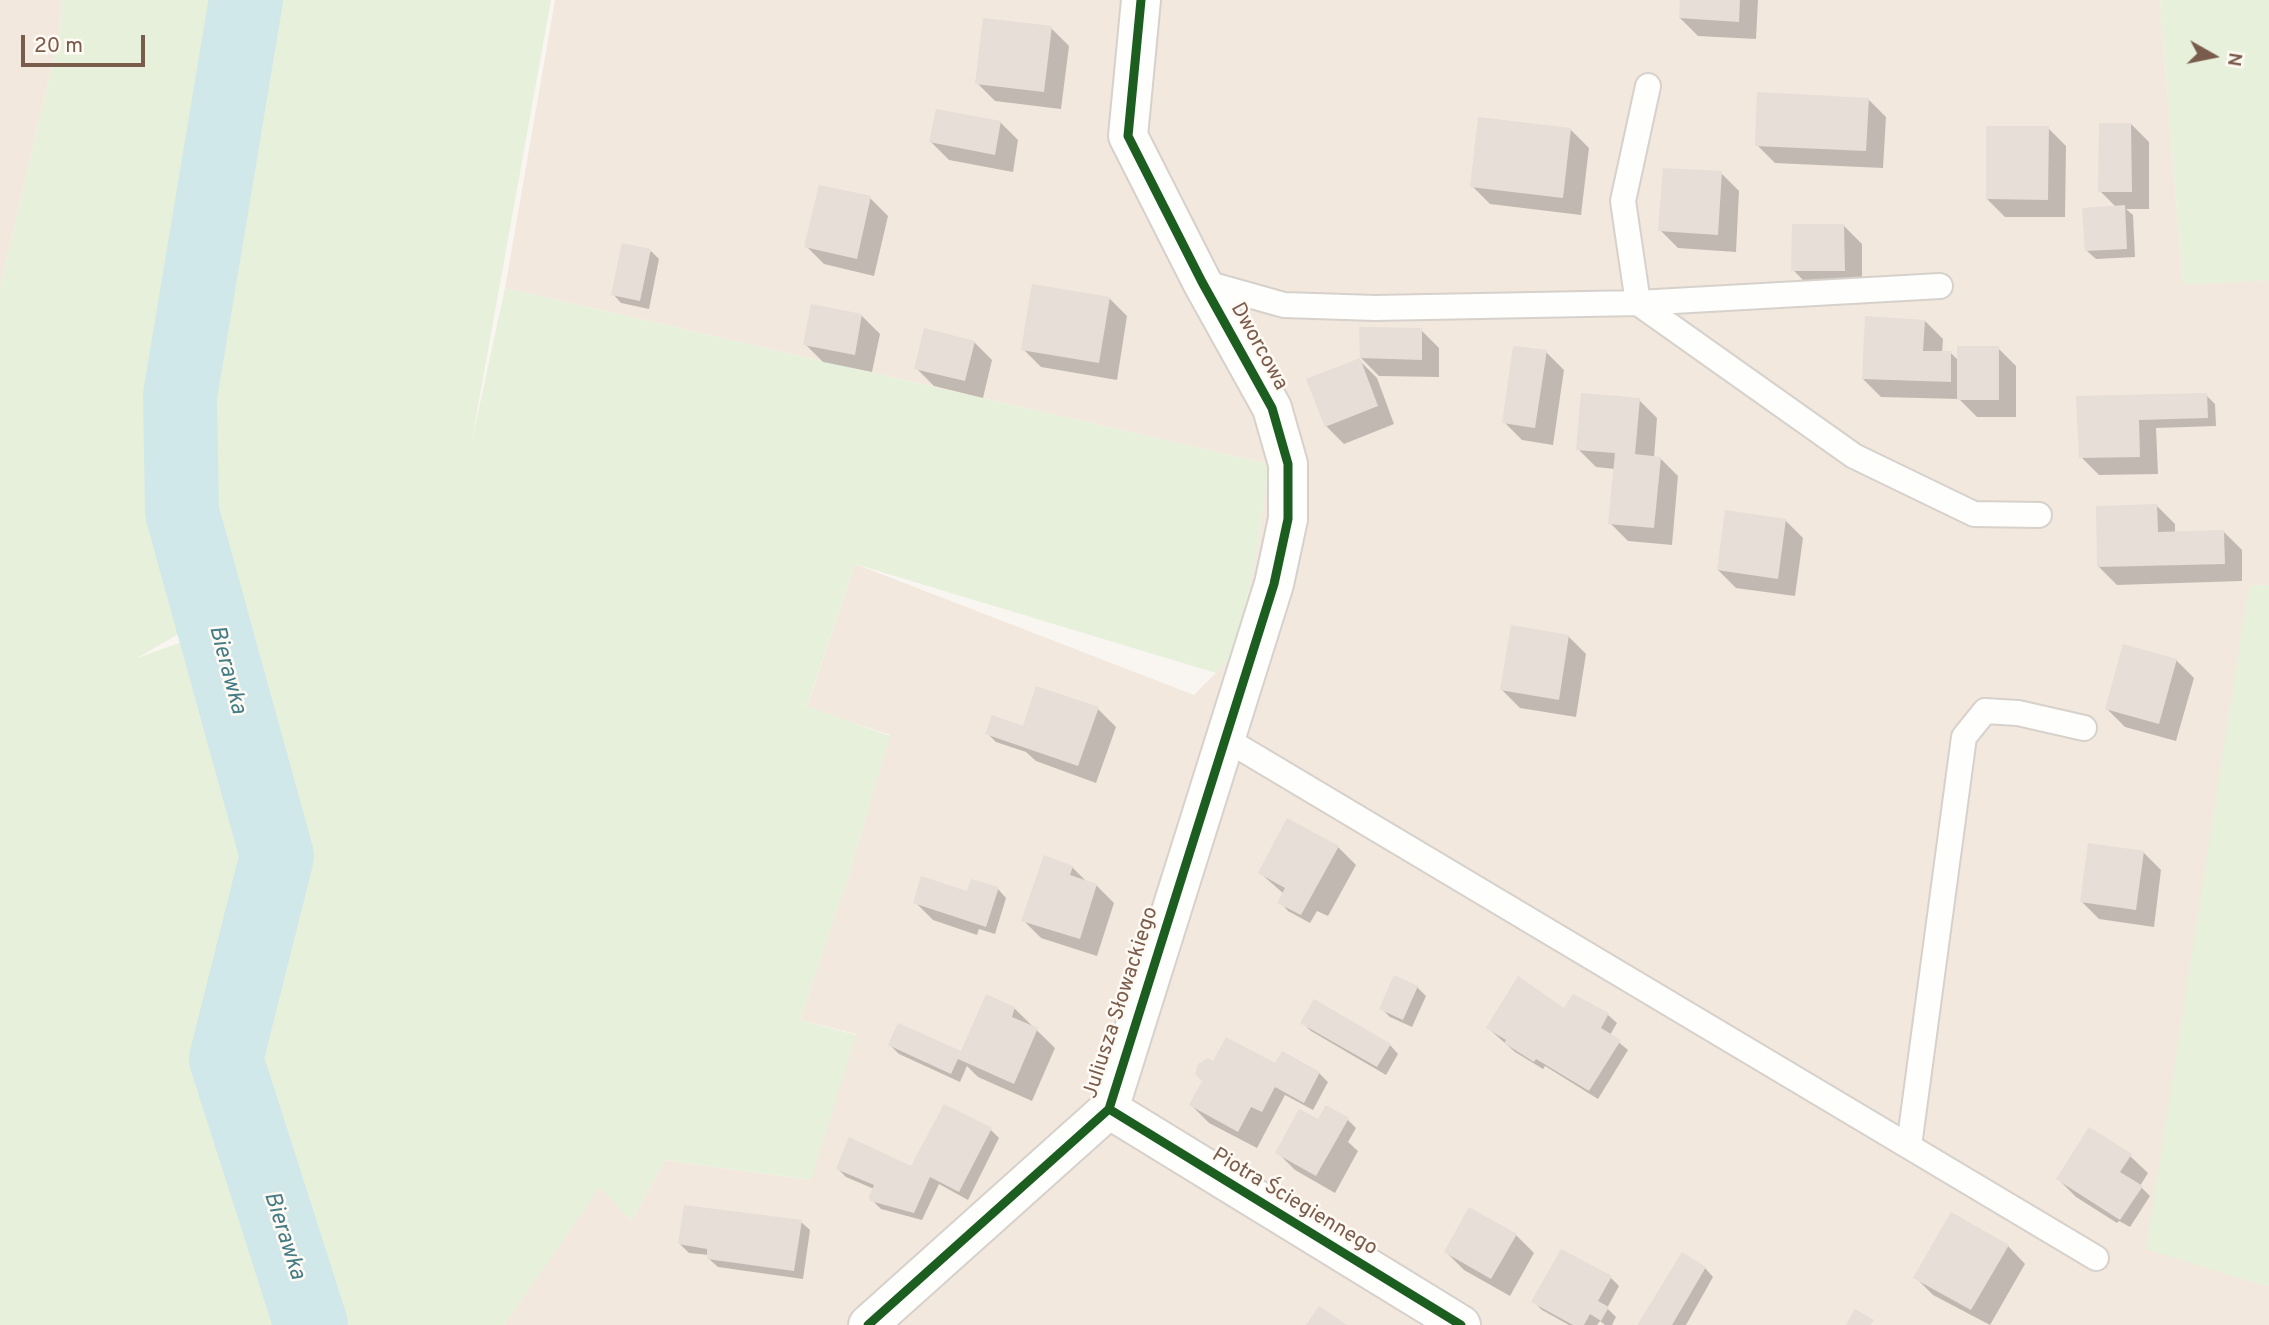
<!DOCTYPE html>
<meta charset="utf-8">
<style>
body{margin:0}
#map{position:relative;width:2269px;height:1325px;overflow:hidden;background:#f9f5f0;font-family:Overpass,sans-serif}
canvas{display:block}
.north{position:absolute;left:2178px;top:21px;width:70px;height:70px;-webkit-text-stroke:5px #fffaf3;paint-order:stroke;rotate:99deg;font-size:19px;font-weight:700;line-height:28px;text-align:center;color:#7a5c4d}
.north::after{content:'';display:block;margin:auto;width:24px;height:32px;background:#7a5c4d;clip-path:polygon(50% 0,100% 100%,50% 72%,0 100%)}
.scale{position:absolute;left:21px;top:35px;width:124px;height:32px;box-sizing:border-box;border:4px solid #7a5c4d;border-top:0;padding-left:9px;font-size:21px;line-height:24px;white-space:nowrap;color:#7a5c4d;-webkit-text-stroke:5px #fffaf3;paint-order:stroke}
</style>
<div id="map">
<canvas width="2269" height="1325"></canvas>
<div class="north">N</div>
<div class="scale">20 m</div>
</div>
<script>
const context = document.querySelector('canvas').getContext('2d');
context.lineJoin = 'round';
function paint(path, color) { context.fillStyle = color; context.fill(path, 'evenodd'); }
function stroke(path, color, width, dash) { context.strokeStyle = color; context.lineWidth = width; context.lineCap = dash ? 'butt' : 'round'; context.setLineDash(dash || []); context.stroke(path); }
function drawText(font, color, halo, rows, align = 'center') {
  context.font = font + ' Overpass,sans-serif'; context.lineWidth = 5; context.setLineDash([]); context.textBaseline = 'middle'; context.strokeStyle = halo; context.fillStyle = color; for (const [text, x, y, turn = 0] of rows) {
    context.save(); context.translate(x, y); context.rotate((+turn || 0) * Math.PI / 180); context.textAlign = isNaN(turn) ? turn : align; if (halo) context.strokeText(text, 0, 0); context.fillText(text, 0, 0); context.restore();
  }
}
const residential = new Path2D(`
 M0,0h62l-2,32 -60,256z
 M555,0h1605l23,284 86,-4v305l-20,1 6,697 14,3v39h-1765l96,-139 31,35 34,-61 145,20 46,-146 -56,-14 48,-143 42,-142 -83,-28 48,-143 339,131 41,-42 22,-101 12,-88 -764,-176z`);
const green = new Path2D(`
 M62,0h174l-34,227 -32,167 3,103 22,90 -2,-88 5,-84 65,-415h288l-80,445 34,-157 764,176 -12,88 -22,101 -19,20 -361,-109 -48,142 83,30 -42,141 -48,143 56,15 -45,145 -146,-20 -34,61 -31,-34 -96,138h-162l-8,-28 -11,28h-323v-1037l60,-256zM196,624v13l-59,21z
 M2160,0h109v280l-86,5z
 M2269,585v701l-14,-3 -109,-34 103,-663z`);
const shadow = new Path2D(`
 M1681,0h77l-2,39 -58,-3 -18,-18z
 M1051,28l18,18 -8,63 -66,-8 -18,-18z
 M1868,99l18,18 -3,51 -108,-5 -18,-18z
 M1000,122l18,18 -5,32 -64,-12 -18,-18z
 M2131,124l18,18v67h-23l7,6 2,42 -39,2 -9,-8 29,-44 -16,-16z
 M2048,128l18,18 -1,71h-60l-18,-18z
 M1571,130l18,18 -8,67 -91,-11 -18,-18z
 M1721,173l18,18 -3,61 -58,-4 -18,-18z
 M870,198l18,18 -14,60 -50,-12 -18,-18z
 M1844,226l18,18v44h-51l-18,-18z
 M651,251l8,8 -10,50 -28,-6 -8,-9z
 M1109,298l18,18 -10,64 -76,-13 -18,-18z
 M862,316l18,18 -8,38 -49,-10 -18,-18z
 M1925,321l18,18 -1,14 8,-1 9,9 39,-13 18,18v51h-39l-18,-18 -78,-2 -18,-18z
 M1421,330l18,18v29l-60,-1 -18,-18z
 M974,342l18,18 -9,38 -49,-12 -18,-18z
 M1546,352l18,18 -11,75 -31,-5 -18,-18z
 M1359,360l18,18 17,46 -50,20 -18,-18z
 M2206,395l9,9 1,22 -60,2 2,46 -59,1 -18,-18 -3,-59z
 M1639,400l18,18 -3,40h6l18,18 -6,69 -44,-4 -18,-18 5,-54 -19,-2 -18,-18z
 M2157,506l18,18v9l49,-1 18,18v31l-125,4 -18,-18z
 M1785,520l18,18 -8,58 -59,-8 -18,-18z
 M1568,636l18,18 -10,63 -56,-9 -18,-18z
 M2176,660l18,18 -18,63 -51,-14 -18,-18z
 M1098,709l18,18 -20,56 -60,-22 -10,-9 -30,-10 -9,-9 36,-5z
 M1338,847l18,18 -28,51 -11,-5 -7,12 -22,-12 -8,-9 4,-8 -24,-21z
 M2143,852l18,18 -7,57 -55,-8 -18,-18z
 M1072,867l15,15 9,3 18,18 -17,53 -56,-18 -18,-18z
 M998,889l8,9 -11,36 -16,-5 -2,6 -44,-15 -18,-18 52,-10z
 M1417,987l9,9 -14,31 -22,-10 -9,-9z
 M1574,996l34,19 9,8 -7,12 18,15 -30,49 -53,-33 -2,3 -28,-17 -27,-24 77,-17z
 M1014,1008l41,40 -23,53 -54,-24 -11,-11 -7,16 -61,-28 -9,-9 72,9z
 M1302,1022l88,23 8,9 -12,21 -75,-44z
 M1214,1063l60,2 45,8 9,9 -15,28 -28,-15 -28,53 -48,-25 -18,-18z
 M1347,1119l9,9 -8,14 10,9 -23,42 -40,-23 -18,-18 48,-27z
 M991,1130l8,8 -31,62 -29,-16 -17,36 -41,-11 -9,-9 2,-11 -28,-12 -8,-8h74z
 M2130,1156l18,17 -8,13 10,10 -20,31 -11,-6 -2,2 -41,-26 -18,-18z
 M1470,1209l46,26 18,18 -24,43 -46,-26 -18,-18z
 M801,1222l9,8 -7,49 -85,-12 -9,-8v-4l-20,-2 -9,-9z
 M2008,1246l17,18 -35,61 -57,-30 -18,-18z
 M1705,1268l8,9 -27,48h-45z
 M1611,1278l8,8 -12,22 9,9 -4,8h-7l-5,-4 -3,4h-28l-27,-15 -9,-9z`);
const river = new Path2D(`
 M246,0l-66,396 2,116 95,344 -51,203 85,266`);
const building = new Path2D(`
 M1680,0h60l-1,22 -60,-4z
 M983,18l69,8 -8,66 -69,-8z
 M1757,92l112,6 -3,53 -111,-5z
 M936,109l65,12 -6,34 -66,-13z
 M1478,117l93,11 -8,70 -93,-11z
 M2099,123h32l1,69h-34z
 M1986,126h63l-1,74 -62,-1z
 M1663,168l59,3 -4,64 -60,-4z
 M819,185l52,11 -14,63 -53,-12z
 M2125,205l2,44 -42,2 -3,-43z
 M1792,224h52l1,47h-54z
 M622,243l29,6 -11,52 -29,-6z
 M1032,284l78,13 -11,66 -78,-13z
 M811,304l51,10 -7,41 -52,-10z
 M1865,316l60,4 -2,31h28v31l-89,-3z
 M1359,327l63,1v32l-62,-2 18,48 -53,21 -19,-48 54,-21z
 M924,328l51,13 -10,40 -51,-12z
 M1513,346l34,4 -12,78 -33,-5z
 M1957,346h42v54h-42z
 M1581,393l59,5 -5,56 26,3 -7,71 -46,-4 7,-71 -39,-3z
 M2207,393l1,25 -69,2 1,37 -61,1 -3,-62z
 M2157,504l1,28 66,-2 1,34 -128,3 -1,-61z
 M1725,510l61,9 -8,60 -61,-9z
 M1511,625l58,10 -10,65 -59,-10z
 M2123,644l54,15 -18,65 -54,-15z
 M1036,686l63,21 -21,59 -93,-32 7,-19 31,11z
 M1287,818l52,28 -38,69 -24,-12 8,-15 -27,-15z
 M2088,843l56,8 -8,59 -56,-8z
 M1044,855l29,11 -3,9 27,9 -17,55 -59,-18z
 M921,876l46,15 4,-12 28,8 -13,40 -73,-24z
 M1394,975l24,11 -15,34 -24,-11z
 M1518,976l46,32 9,-14 36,19 -8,15 20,12 -32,51 -53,-32 -2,3 -30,-19 2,-3 -20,-12z
 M986,994l29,13 -3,10 26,11 -24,56 -56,-25 -7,15 -63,-29 10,-22 63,28z
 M1314,999l77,45 -14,23 -77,-44z
 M1226,1037l49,26 7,-12 38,21 -16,31 -29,-16 -13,25 -11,-5 -13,25 -49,-27 13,-24 -7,-7 3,-10 10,-6 5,3z
 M944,1104l48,24 -33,64 -29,-15 -16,36 -44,-12 -1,-5 5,-11 -38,-16 13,-32 62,29z
 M1326,1105l23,13 -33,58 -41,-23 24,-44 19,10z
 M2089,1127l43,27 -12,18 23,14 -23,34 -64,-41z
 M684,1205l118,15 -8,51 -87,-12v-10l-29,-5z
 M1469,1207l48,27 -26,45 -47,-27z
 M1951,1212l58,33 -38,65 -58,-32z
 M1561,1249l51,27 -14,25 11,6 -8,14 -11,-7 -6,11h-11l-42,-23z
 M1682,1252l24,15 -34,58h-33l-1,-1z
 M1319,1306l28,19h-41z
 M1855,1309l19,11 -4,5h-24z`);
const lane = new Path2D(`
 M1648,86l-25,115 15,102 216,153 120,58 65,1
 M1202,282l82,23 91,3 263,-5 302,-17
 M1224,738l872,520
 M1909,1146l55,-409 21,-26 33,2 66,15`);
const street = new Path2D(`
 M1109,1109l352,216
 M868,1325l241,-216 165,-525 14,-65v-55l-16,-56 -70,-126 -74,-146 13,-136`);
const cycleway = new Path2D(`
 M1109,1109l352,216
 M868,1325l241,-216 165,-525 14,-65v-55l-16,-56 -70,-126 -74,-146 13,-136`);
const streetNames = [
 ["Dworcowa",1258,347,61],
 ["Juliusza Słowackiego",1122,1003,-72],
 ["Piotra Ściegiennego",1294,1203,31]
];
const waterNames = [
 ["Bierawka",226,670,75],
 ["Bierawka",283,1236,72]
];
paint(residential, '#f2e8de');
paint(green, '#e7f0db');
paint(shadow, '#0003');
stroke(river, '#d0e8ea', 74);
paint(building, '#e6ded7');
stroke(lane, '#d7d1cb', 28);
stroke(street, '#d7d1cb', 42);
stroke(lane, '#fefefd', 24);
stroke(street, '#fefefd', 38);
stroke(cycleway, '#1b5e20', 9);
drawText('21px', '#7a5c4d', '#fffaf3', streetNames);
drawText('italic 23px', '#437c86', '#fffaf3', waterNames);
</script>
